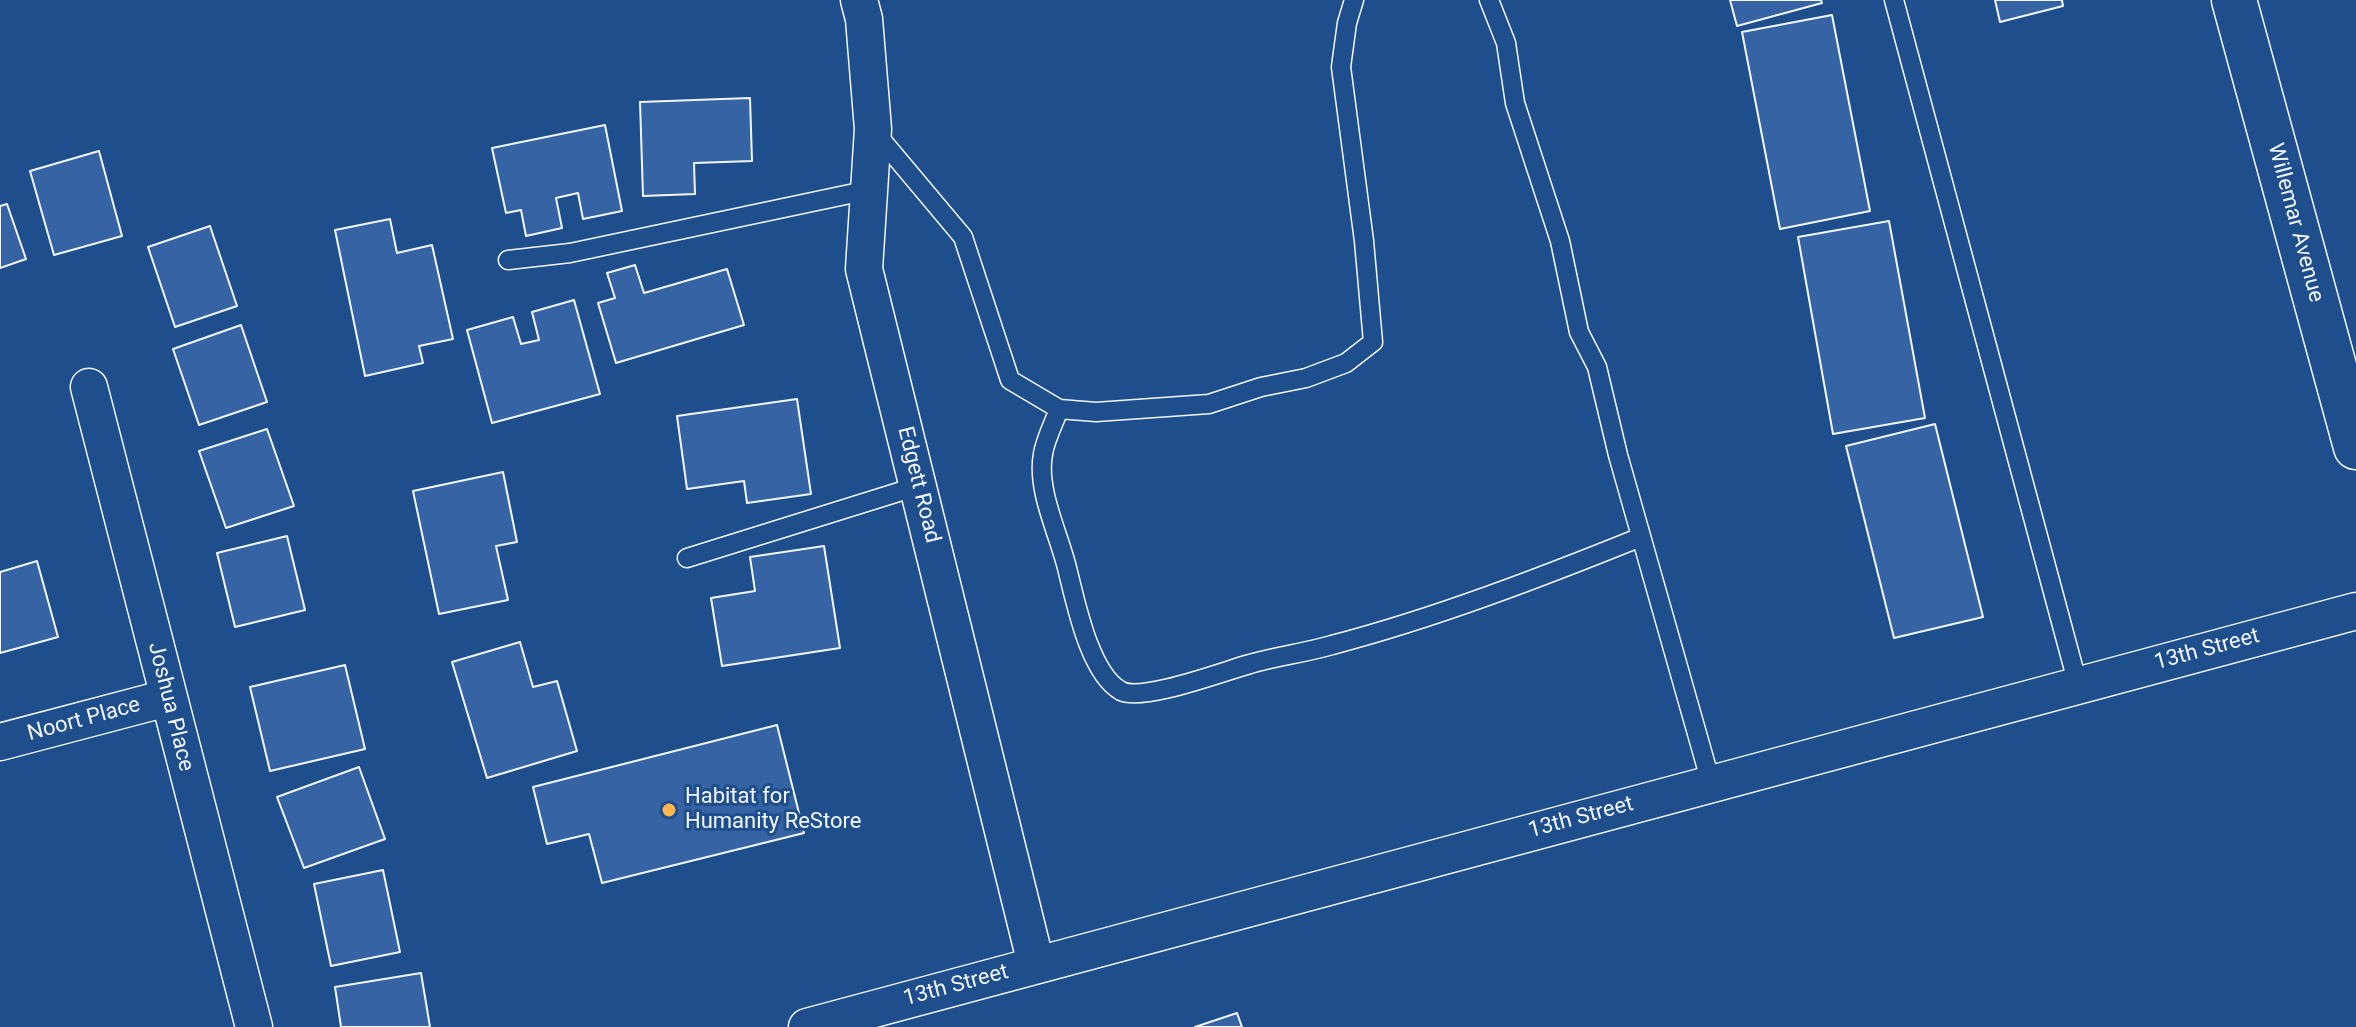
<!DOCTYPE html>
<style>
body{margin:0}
canvas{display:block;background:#1f4e8c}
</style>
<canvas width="2356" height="1027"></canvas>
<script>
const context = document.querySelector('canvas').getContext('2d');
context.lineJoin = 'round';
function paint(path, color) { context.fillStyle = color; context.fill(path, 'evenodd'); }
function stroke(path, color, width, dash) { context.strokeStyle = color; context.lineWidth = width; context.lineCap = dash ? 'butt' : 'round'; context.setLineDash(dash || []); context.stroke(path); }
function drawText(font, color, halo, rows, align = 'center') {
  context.font = font + ' Roboto,sans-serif'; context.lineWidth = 6; context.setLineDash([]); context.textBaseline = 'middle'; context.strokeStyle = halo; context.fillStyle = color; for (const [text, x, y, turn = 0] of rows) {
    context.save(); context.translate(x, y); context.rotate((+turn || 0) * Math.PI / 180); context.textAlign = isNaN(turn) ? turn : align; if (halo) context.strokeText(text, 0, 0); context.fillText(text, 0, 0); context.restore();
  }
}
const building = new Path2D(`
 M1730,0h91l1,3 -85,23z
 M1995,0h67l1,6 -63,16z
 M1832,15l38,196 -90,18 -38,-197z
 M750,98l2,63 -58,2 1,31 -52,2 -3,-94z
 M605,125l17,86 -39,8 -5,-26 -22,5 6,30 -36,8 -5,-26 -15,3 -14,-65z
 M99,151l23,85 -68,19 -24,-84z
 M7,204l19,55 -26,9v-62z
 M390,219l7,34 35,-8 21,94 -34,7 4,17 -58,13 -30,-146z
 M1889,221l36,197 -92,16 -35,-197z
 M210,226l27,80 -62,21 -27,-80z
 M635,265l9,28 83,-24 17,56 -128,38 -18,-60 17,-5 -8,-25z
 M574,300l26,94 -108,29 -25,-93 46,-13 8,27 18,-4 -7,-28z
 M241,325l26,77 -68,23 -26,-76z
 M797,399l14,95 -64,9 -3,-22 -57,8 -10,-73z
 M1935,424l48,193 -89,21 -48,-192z
 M267,429l27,77 -68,22 -27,-77z
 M503,472l14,70 -21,4 12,54 -69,14 -26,-123z
 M287,536l18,74 -70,17 -18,-74z
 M824,546l16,102 -118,18 -11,-68 44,-7 -5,-34z
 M37,561l21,76 -58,16v-81z
 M520,642l13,45 24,-6 20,70 -90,27 -35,-116z
 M345,665l20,84 -95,22 -20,-84z
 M777,725l27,108 -202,50 -13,-49 -42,10 -14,-57z
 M359,767l26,72 -81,29 -27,-71z
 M383,870l17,82 -69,14 -17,-82z
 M421,973l9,54h-89l-6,-40z
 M1237,1013l5,14h-47z`);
const service = new Path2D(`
 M1354,0l-7,23 -6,44 23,174 9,101 -27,21 -40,15 -45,9 -52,17 -113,8 -37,-3c-5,14 -14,31 -16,45 -7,37 17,82 25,118 8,32 22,102 53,119 22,11 103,-20 129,-27 27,-8 55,-11 82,-19 103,-27 210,-68 309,-108
 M1489,0l17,43 9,60 45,138 19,91 18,35 21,88 93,328
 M1894,0l184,685
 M874,131l89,106 47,143 49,29
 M508,260l62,-7 299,-63
 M687,558l231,-72`);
const minor = new Path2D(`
 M859,0l5,19 9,110 -9,140 172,695
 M89,387l165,640
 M0,742l167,-44
 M807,1027l1549,-416`);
const tertiary = new Path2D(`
 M2234,0l122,447`);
const markers = [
 [669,810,8,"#ffb74d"]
];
const streetNames = [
 ["Willemar Avenue",2295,223,75],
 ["Edgett Road",918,485,76],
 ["13th Street",2207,650,-15],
 ["Joshua Place",170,707,76],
 ["Noort Place",84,720,-15],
 ["13th Street",1581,818,-15],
 ["13th Street",956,986,-15]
];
const poiNames = [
 ["Habitat for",685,797],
 ["Humanity ReStore",685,822]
];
paint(building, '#3563a3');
stroke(building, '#f2f6ff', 2);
stroke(service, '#f2f6ff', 21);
stroke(minor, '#f2f6ff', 39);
stroke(tertiary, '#f2f6ff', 47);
stroke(service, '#1f4e8c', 18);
stroke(minor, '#1f4e8c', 36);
stroke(tertiary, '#1f4e8c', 44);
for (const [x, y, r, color] of markers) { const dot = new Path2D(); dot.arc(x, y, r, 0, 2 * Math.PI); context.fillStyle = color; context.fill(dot); stroke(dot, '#1f4e8c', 3); }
drawText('22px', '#f2f6ff', '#1f4e8c', streetNames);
drawText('22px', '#f2f6ff', '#1f4e8c', poiNames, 'left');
</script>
